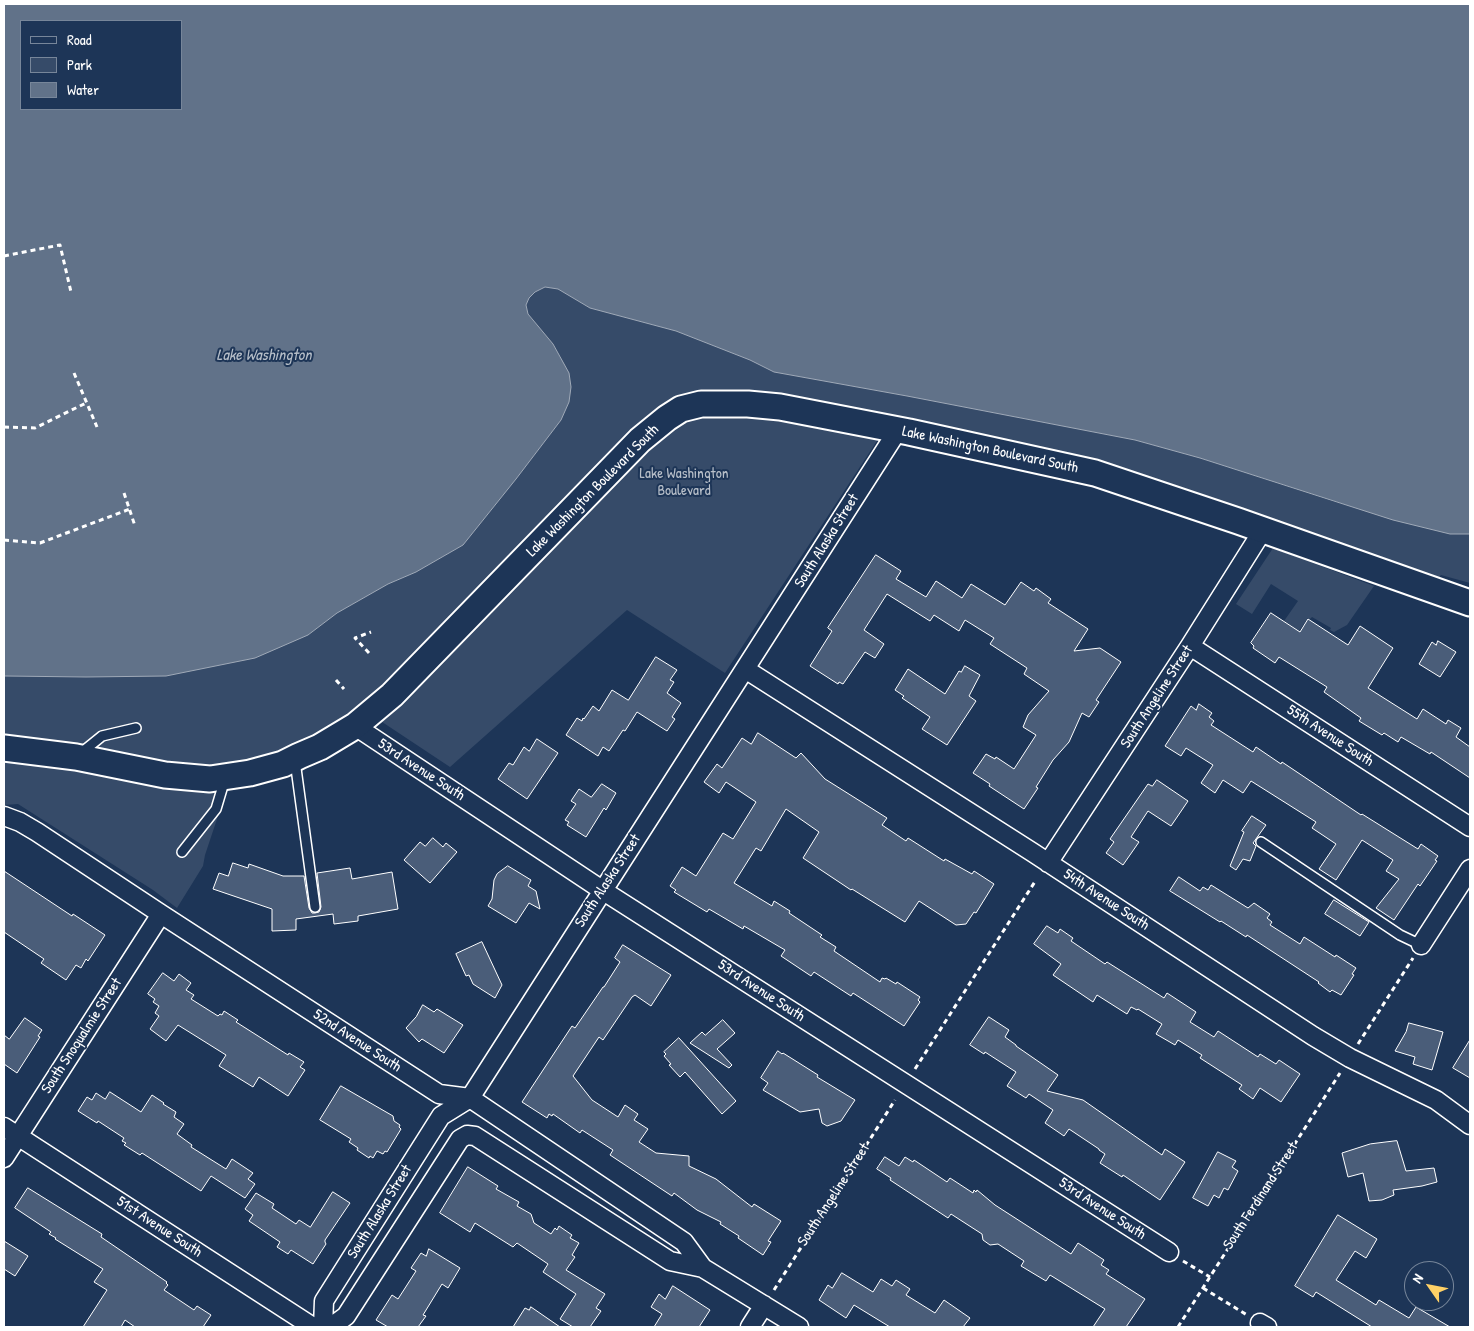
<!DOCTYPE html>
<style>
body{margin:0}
#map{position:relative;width:1474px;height:1331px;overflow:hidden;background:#1d3557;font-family:"Patrick Hand",sans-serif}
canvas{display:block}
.frame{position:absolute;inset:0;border:5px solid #fff;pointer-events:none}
.legend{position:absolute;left:20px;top:20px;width:162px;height:90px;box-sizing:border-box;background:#1d3557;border:1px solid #77869a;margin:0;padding:6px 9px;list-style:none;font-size:15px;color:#fff}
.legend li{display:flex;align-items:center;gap:10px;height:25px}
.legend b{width:25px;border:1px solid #77869a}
.north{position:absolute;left:1404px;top:1261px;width:50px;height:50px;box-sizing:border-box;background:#1d3557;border:1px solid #77869a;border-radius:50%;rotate:303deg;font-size:14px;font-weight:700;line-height:20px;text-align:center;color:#fff}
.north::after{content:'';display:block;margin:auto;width:18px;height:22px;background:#ffd166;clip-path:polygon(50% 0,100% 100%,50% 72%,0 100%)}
</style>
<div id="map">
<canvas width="1474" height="1331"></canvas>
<div class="frame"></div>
<ul class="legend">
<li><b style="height:6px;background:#1d3557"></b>Road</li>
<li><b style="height:14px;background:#364b69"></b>Park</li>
<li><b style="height:14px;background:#617289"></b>Water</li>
</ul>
<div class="north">N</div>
</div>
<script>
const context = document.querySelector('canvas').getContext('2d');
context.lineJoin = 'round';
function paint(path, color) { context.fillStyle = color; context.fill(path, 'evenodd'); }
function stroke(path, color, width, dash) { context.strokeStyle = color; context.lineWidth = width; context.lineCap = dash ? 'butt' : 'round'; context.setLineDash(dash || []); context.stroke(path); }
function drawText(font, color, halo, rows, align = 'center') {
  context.font = font + ' "Patrick Hand",sans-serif'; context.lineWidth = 4; context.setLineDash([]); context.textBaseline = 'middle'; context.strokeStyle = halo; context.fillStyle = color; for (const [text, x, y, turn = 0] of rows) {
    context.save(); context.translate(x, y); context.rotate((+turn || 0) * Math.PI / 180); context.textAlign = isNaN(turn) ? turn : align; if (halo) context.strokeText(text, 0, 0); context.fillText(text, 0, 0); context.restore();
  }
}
const green = new Path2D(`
 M545,287l13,2 32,19 86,23 74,29 24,12 133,24 228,44 65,18 132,43 118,33h20v49l-29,-8 -6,7 -545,-161 -165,252 -98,-63 -177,157 -89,-59 -12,10 -118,59 -26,78 -2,11 -26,42 -24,-18 -135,-86 -14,1v-129l82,1 222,-42 29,-22 51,-29 28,-12 47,-27 53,-66 45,-59v-62l-8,-14 -25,-30 -2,-9 3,-7 6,-6z
 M1273,548l101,38 -27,39 -13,7 -4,-2 1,-2 -19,-11 -2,2 -2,-1 -9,13 -15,-10 14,-20 -27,-17 -19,30 -16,-10z`);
const water = new Path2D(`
 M4,4h1466v530h-20l-57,-14 -193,-62 -65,-18 -228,-44 -133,-24 -24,-12 -74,-29 -86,-23 -32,-19 -13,-2 -10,5 -6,6 -3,7 2,9 25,30 16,29 2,14 -2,15 -8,18 -45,59 -53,66 -47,27 -28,12 -51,29 -29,22 -53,23 -89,18 -80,1 -82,-1zM21,21h160v88h-160z`);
const building = new Path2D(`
 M876,555l25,16 -5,8 30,18 10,-16 26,17 9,-14 34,21 16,-23 13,9 2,-3 15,11 -3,4 40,26 -14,22 26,-3 21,14 -25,38 3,2 -10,15 -7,-4 -13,29 -16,18 -17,27 2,1 -14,21 -35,-23 1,-2 -17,-11 13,-19 9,5 1,-2 18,12 22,-34 -13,-8 5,-12 21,-24 -25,-17 3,-6 -37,-24 4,-6 -29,-18 -6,11 -25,-16 -4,6 -43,-27 -23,36 20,14 -9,14 -10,-6 -22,32 -4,-2 -1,2 -28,-18 22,-35 -4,-3z
 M1271,613l29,19 8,-13 40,26 12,-19 33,22 -25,40 49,31 6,-10 23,15 2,-4 13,8 -5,9 14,10v31l-39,-26 -1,2 -29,-17 -3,5 -14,-9 -2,2 -23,-14 2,-3 -37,-26 3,-5 -48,-30 -4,6 -22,-15 1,-2 -3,-3z
 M1438,641l18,11 -16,25 -21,-13 13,-22 4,3z
 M656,657l21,13 -7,10 4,2 -7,11 14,10 -9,14 3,2 -8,12 -30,-19 -12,19 -2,-1 -14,21 -6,-4 -5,9 -32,-21 11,-17 5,3 1,-3 1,1 9,-13 6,5 13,-21 16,10z
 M965,666l15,9 -11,21 7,5 -29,44 -25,-16 8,-12 -28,-19 2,-2 -9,-6 13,-21 37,25 14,-23 2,1z
 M1199,704l13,9 -3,4 5,4 -3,4 42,27 3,-5 25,17 1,-2 79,53 1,-1 56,35 3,-5 17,12 -3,4 2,1 -17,25 -2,-2 -24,36 -18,-12 23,-29 -13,-8 7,-11 -31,-20 -26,40 -17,-11 17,-25 -24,-16 4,-6 -65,-41 -8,12 -20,-13 -8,13 -14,-10 12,-18 -27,-17 -5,8 -16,-10 26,-40 5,4z
 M758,733l38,25 5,-5 24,26 62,39 -5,7 24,16 2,-3 36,23 1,-2 27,15 2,-3 20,13 -18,29 -2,-1 -8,12 -10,1 -37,-24 -14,21 -53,-33 -1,1 -48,-32 16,-26 -33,-23 -25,42 -5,-3 -22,35 38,23 2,-5 16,10 -1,2 33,22 -2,2 16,10 -2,4 46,31 2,-4 3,1 1,-1 10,6 1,-2 23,15 -2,3 2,2 -16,24 -51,-33 -2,3 -37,-24 -3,4 -30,-20 4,-6 -41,-24 -1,3 -34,-20 -2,3 -33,-20 2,-2 -6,-4 12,-19 14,9 27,-43 10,6 23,-37 -30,-20 -7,11 -15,-11 13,-18 5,4 20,-30 9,6z
 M537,739l21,14 -31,46 -29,-20 11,-16 4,2 11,-18 5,4z
 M1157,780l31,21 -17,25 -23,-15 -17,26 8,5 -16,23 -17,-12 8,-11 -4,-3 38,-55 4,2z
 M602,784l14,9 -10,17 -2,-2 -18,29 -19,-12 2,-3 -4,-2 11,-16 -5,-3 8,-12 12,8z
 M1252,816l14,9 -13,18 3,3 -6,15 -7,-2 -7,11 -6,-4 14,-34 -2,-1z
 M433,838l10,9 3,-4 11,9 -27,31 -26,-23 16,-18 5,4z
 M233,863l15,5 1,-4 34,12h21l5,32 3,5h3l4,-1 2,-5 -4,-34 33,-5 2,11 40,-7 6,37 -40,7v5l-24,3 -1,-10 -37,5v11l-24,1v-22l-59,-20 6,-16 9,3z
 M508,866l23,14 -3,6 8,5 4,18 -11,-6 -13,20 -28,-17 4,-7 2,-19 3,-6z
 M4,871l68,45 1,-2 32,21 -17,26 -2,-2 -5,9 -5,-3 -10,15 -25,-17 3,-4 -40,-27z
 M1179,877l21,14 3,-4 5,3 3,-5 37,23 6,-5 16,11 -3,4 5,4 -2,3 30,19 4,-7 31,20 1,-2 20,13 -4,6 2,1 -13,20 -9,-5 -2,2 -12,-9 1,-1 -72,-47 -1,2 -25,-16 -1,1 -50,-31z
 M1334,900l35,22 -9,14 -35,-22z
 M1047,926l11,7 2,-4 13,9 -2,3 34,23 2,-2 57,36 3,-5 29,19 -6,10 24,15 4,-6 40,26 2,-3 16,10 3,-4 21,14 -19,28 -21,-14 -7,11 -14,-10 3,-4 -42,-27 2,-3 -24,-15 -3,5 -19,-11 6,-10 -24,-15 -1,1 -6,-3 -4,7 -30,-19 -4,7 -40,-27 8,-11 -27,-20z
 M482,942l20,43 -7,13 -22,-14 -4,-9 -3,1 -10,-22z
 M623,945l48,30 -20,31 -16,-11 -3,2 -29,43 -4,-3 -26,39 19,24 26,17 7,-12 13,9 -4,6 14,9 -9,13 17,11 33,3v10l27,13 36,28 2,-3 27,17 -13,20 3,1 -8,13 -25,-17 1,-2 -19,-12 1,-2 -24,-12 -23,-17 -2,3 -62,-41 3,-5 -31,-20 -2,3 -27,-19 -1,2 -3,-2 -2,4 -25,-16 50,-76 3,2 28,-41h1l16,-25 -5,-4z
 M163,973l11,8 5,-7 12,9 -5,7 8,5 -3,4 27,17 2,-2 2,1 2,-4 14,9 -2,2 52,33 1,-2 15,9 -4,5 5,3 -17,26 -29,-19 -6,10 -34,-21 7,-11 -48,-30 -12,16 -16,-12 9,-13 -4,-3 4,-7 -6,-4 2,-3 -7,-5z
 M423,1005l11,7 3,-3 26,16 -19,28 -22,-14 -3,3 -13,-14 10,-11z
 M989,1017l20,13 -4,7 11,8v1l42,29 -11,16 36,9 79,55 3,-6 20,13 -25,38 -37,-25 -1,2 -22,-14 5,-9 -6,-4v-1l-30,-20 -5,7 -19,-13 8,-13 -24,-16 -3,4 -19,-12 9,-14 -31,-20 -1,2 -14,-9z
 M25,1018l17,12 -4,6 2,1 -23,36 -13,-9v-29l5,4z
 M723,1020l12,13 -18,16 15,16 -3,3 -39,-25 12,-11 3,3z
 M1409,1023l34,9 -11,38 -19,-6 2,-7 -20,-6 11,-19z
 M679,1038l57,63 -14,13 -37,-42 -5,5 -11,-12 2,-1 -7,-8 2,-2 -2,-2z
 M1470,1040v38l-17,-10z
 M778,1051l4,3 1,-1 35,22 -1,2 38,23 -14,21 -14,5 -5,-3 -3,-14 -19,3 -37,-22 5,-7 -7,-5z
 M341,1086l52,30 1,5 6,4 -1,2 2,2 -14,23 -2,-1 -2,3 -6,-3 -4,7 -3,-2 -1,2 -12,-8 1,-2 -9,-6 2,-3 -31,-19z
 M110,1092l31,20 11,-17 12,8 -1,1 13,8 -2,5 10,7 -7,10 15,11 -1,2 35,22 6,-10 21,14 -5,6 7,5 -10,14 -34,-22 -10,15 -59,-38 -2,2 -16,-10 2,-2 -4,-2 2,-3 -26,-17 -1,2 -19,-12 9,-14 5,3 4,-7 9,6z
 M1397,1141l9,30 28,-3 3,14 -15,4 -29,4 1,5 -12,5 -13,1 -6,-28 -15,4 -6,-24 28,-9z
 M1218,1152l18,9 -4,6 6,4 -10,19 -4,-2 -5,10 -5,-3 -6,11 -15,-8z
 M885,1157l14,9 6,-9 8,5 1,-2 33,22 3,-4 23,15 1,-3 2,2 1,-2 18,15 76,49 7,-11 26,17 -3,5 8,5 -3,4 39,25 -19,28h-33l12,-18 -55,-34 -4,6 -25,-15 3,-5 -26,-17 -8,1 -7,-5 -1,-6 -31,-20 -3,4 -58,-38 1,-2 -14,-9z
 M468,1167l30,19 -2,3 23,13 -2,4 14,8 3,9 17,11 4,-6 2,2 2,-4 13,9 -2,3 9,5 -7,12 3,2 -9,13 39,24 -9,14 5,3 -11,16h-17l-13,-8 16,-25 -33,-22 5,-8 -31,-21 -4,4 -38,-24 -5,9 -30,-19z
 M28,1188l74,46 -1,3 66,45 -1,1 2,2 -4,5 30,20 3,-4 14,9 -8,12h-68l-10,-7 -4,7h-38l24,-37 -13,-8 9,-13 -48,-30 1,-1 -7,-4 2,-2 -36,-24z
 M333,1192l17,11 -25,37v2l1,2 -13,20 -22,-14 -3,4 -11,-7 3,-5 -31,-21 4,-6 -8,-6 11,-16 18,11 -2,4 24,16 3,-4 11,7z
 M1338,1215l39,24 -11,19 -11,-7 -19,29 40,25 3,-5 30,18 7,-11 34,20h-78l-56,-35 -3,5 -18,-11z
 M4,1241l24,15 -13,20 -11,-7z
 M429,1249l31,19 -12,20 -6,-4 -19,31 3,1 -8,11h-30l-12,-7 16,-25 6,4 18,-28 -5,-3 10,-15 5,3z
 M842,1273l31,19 8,-13 11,7 4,-6 14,9 -4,6 29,18 9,-13 26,18 -7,9h-73l-36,-22 -8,13 -27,-18 9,-15 4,3z
 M673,1286l37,24 -11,17h-45l8,-13 -11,-7 8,-13 6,5z
 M531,1307l29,20h-47l12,-19 4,2z`);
const path = new Path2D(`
 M4,256l56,-11 11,47
 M74,373l23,54
 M4,427l31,1 51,-25
 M124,493l11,33
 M4,540l36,3 90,-34
 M369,653l-14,-15 16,-6
 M336,680l8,9
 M1358,1044l55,-86
 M915,1069l121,-189
 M1183,1261l27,16
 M1203,1288l44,27
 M774,1290l121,-190
 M1178,1327l162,-254`);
const service = new Path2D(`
 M81,753l21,-17 34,-8
 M295,761l20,146
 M1261,842l139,93 21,10
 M182,852l34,-43 9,-30`);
const minor = new Path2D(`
 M1190,646l280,181
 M745,669l287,183 281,184 37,22 86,42 34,25
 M355,726l247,164 567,362
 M4,816l16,6 17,10 124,82 278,180 31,4 214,144 19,26 96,59
 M1048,863l142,-217 73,-116
 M1421,945l49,-76
 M4,1127l309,200
 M4,1158l157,-244
 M1260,1323l7,4
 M323,1327l1,-26 117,-185 29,-18 428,-668
 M331,1327l15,-11 114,-177 7,-4 8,1 195,125 33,7
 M750,1327l14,-22`);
const secondary = new Path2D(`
 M4,748l72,9 89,18 45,4 40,-6 33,-9 16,-8 21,-9 35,-21 37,-31 248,-255 27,-22 14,-9 20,-5h47l32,3 129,25 186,41 143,48 232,82`);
const streetNames = [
 ["Lake Washington Boulevard South",990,450,12],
 ["Lake Washington Boulevard South",593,491,-45],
 ["South Alaska Street",827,541,-58],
 ["South Angeline Street",1157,697,-57],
 ["55th Avenue South",1330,736,33],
 ["53rd Avenue South",421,770,33],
 ["South Alaska Street",608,881,-57],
 ["54th Avenue South",1106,900,33],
 ["53rd Avenue South",761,991,33],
 ["South Snoqualmie Street",82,1036,-57],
 ["52nd Avenue South",357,1041,33],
 ["South Angeline Street",834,1195,-57],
 ["South Ferdinand Street",1261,1196,-57],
 ["53rd Avenue South",1102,1209,33],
 ["South Alaska Street",380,1212,-58],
 ["51st Avenue South",159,1227,33]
];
const parkNames = [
 ["Lake Washington",684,474],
 ["Boulevard",684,491]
];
const waterNames = [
 ["Lake Washington",264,356]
];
paint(green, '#364b69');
paint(water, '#617289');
stroke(water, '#a0aab8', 1);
paint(building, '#4a5d79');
stroke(building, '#fff', 1);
stroke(service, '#fff', 12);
stroke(minor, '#fff', 21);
stroke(secondary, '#fff', 29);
stroke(path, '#fff', 3, [5, 4]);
stroke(service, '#1d3557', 9);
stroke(minor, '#1d3557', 18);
stroke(secondary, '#1d3557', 25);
drawText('15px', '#fff', '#1d3557', streetNames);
drawText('15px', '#b9c0ca', '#1d3557', parkNames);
drawText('italic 16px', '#b8c0ca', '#1d3557', waterNames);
</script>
